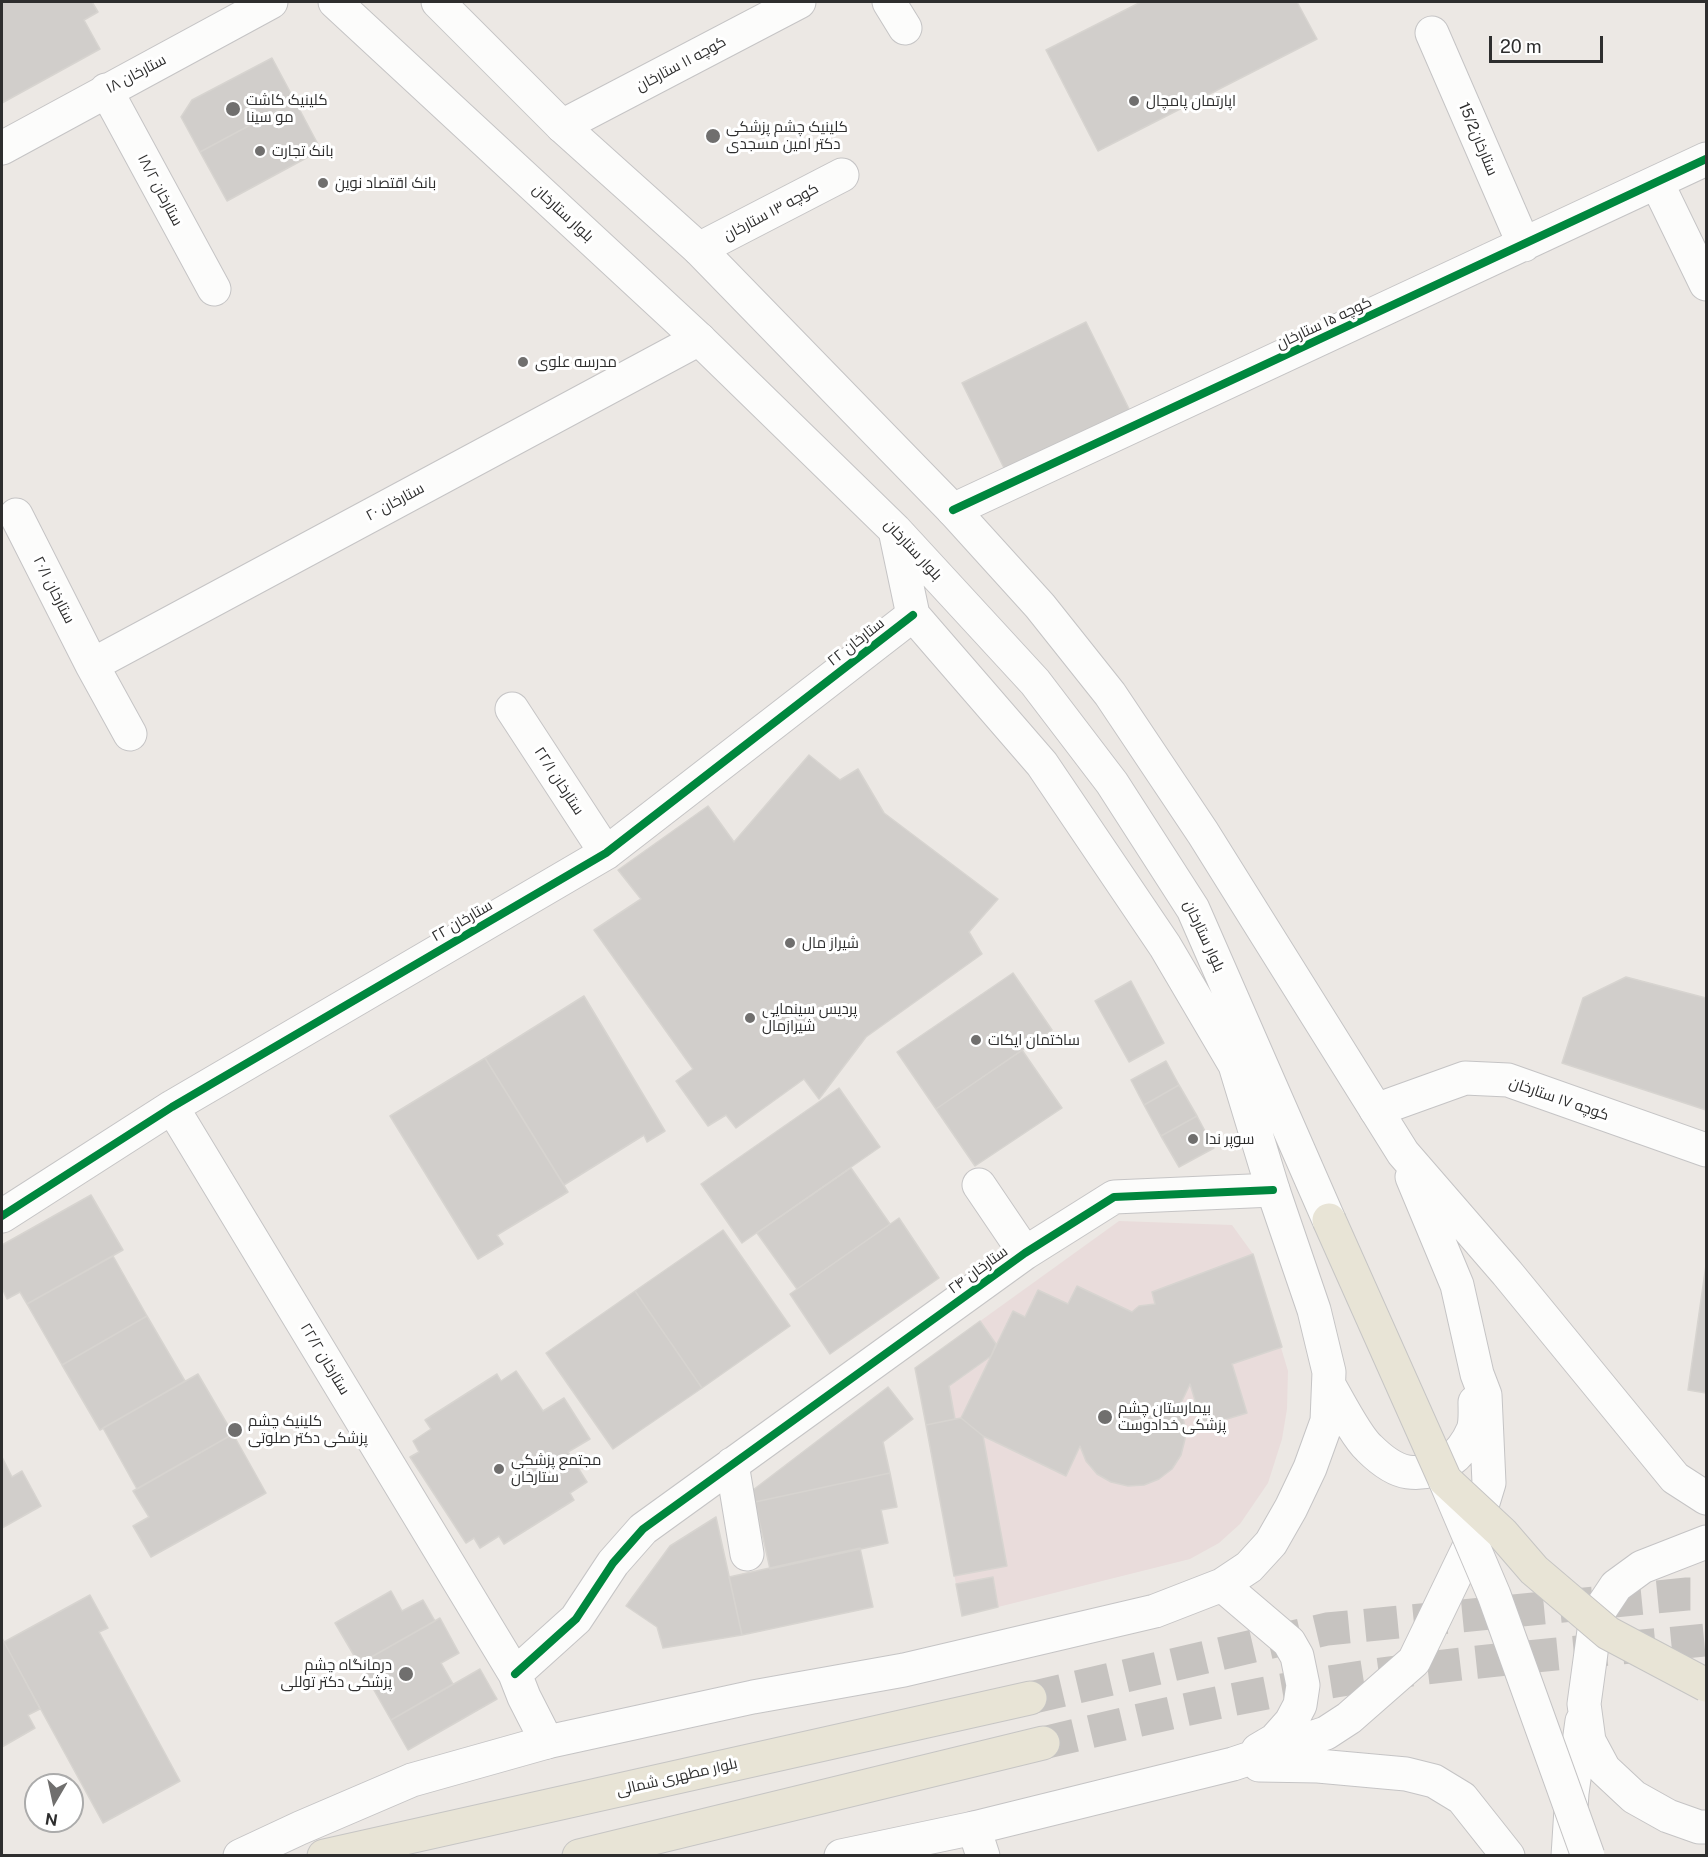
<!DOCTYPE html>
<meta charset="utf-8">
<style>
body{margin:0}
#map{position:relative;width:1708px;height:1857px;overflow:hidden;background:#ece8e4;font-family:"Public Sans",sans-serif}
canvas{display:block}
.frame{position:absolute;inset:0;border:3px solid #2e2e2e;pointer-events:none}
.north{position:absolute;left:24px;top:1773px;width:60px;height:60px;box-sizing:border-box;background:#fff;border:2px solid #ababab;border-radius:50%;rotate:189deg;font-size:16px;font-weight:700;line-height:24px;text-align:center;color:#2e2e2e}
.north::after{content:'';display:block;margin:auto;width:21px;height:27px;background:#706f6e;clip-path:polygon(50% 0,100% 100%,50% 72%,0 100%)}
.scale{position:absolute;left:1489px;top:36px;width:114px;height:27px;box-sizing:border-box;border:3px solid #2e2e2e;border-top:0;padding-left:8px;font-size:18px;line-height:21px;white-space:nowrap;color:#2e2e2e;-webkit-text-stroke:4px #fff;paint-order:stroke}
</style>
<div id="map">
<canvas width="1708" height="1857"></canvas>
<div class="frame"></div>
<div class="north">N</div>
<div class="scale">20 m</div>
</div>
<script>
const context = document.querySelector('canvas').getContext('2d');
context.lineJoin = 'round';
function paint(path, color) { context.fillStyle = color; context.fill(path, 'evenodd'); }
function stroke(path, color, width, dash) { context.strokeStyle = color; context.lineWidth = width; context.lineCap = dash ? 'butt' : 'round'; context.setLineDash(dash || []); context.stroke(path); }
function drawText(font, color, halo, rows, align = 'center') {
  context.font = font + ' "Public Sans",Cairo,sans-serif'; context.lineWidth = 6; context.setLineDash([]); context.textBaseline = 'middle'; context.strokeStyle = halo; context.fillStyle = color; for (const [text, x, y, turn = 0] of rows) {
    context.save(); context.translate(x, y); context.rotate((+turn || 0) * Math.PI / 180); context.textAlign = isNaN(turn) ? turn : align; if (halo) context.strokeText(text, 0, 0); context.fillText(text, 0, 0); context.restore();
  }
}
const medical = new Path2D(`
 M1119,1221l113,4 21,29 35,117 -1,38 -5,30 -14,44 -28,41 -21,19 -29,16 -228,57 -47,-248z`);
const building = new Path2D(`
 M2,2h90l6,10 -14,8 16,29 -98,54z
 M1141,2h156l20,37 -219,112 -52,-101z
 M272,58l23,43 -95,51 -19,-35 11,-17z
 M295,101l26,49 -94,51 -27,-49z
 M1086,322l46,93 -124,61 -46,-93z
 M809,755l31,25 18,-11 26,44 114,86 -29,33 13,22 -116,83 -47,62 -15,-20 -68,49 -10,-13 -18,11 -32,-45 17,-12 -99,-139 47,-31 -23,-29 90,-64 26,36z
 M1013,973l39,57 -116,79 -39,-57z
 M1626,977l80,21v112l-144,-47 21,-65z
 M1131,981l33,62 -35,19 -34,-61z
 M584,996l81,135 -18,11 -3,-7 -80,50 -79,-127z
 M1022,1050l40,58 -87,58 -39,-57z
 M485,1058l83,134 -71,43 6,9 -25,15 -88,-143z
 M1166,1061l13,24 -35,20 -13,-25z
 M1179,1085l18,31 -36,20 -17,-31z
 M839,1088l41,59 -138,96 -41,-59z
 M1197,1116l17,32 -35,19 -18,-31z
 M851,1168l39,56 -93,65 -40,-56z
 M91,1195l32,55 -96,54 -7,-12 -13,7 -5,-11v-43z
 M899,1218l40,60 -109,76 -40,-60z
 M723,1230l67,96 -88,62 -67,-97z
 M1253,1254l29,93 -50,17 15,49 -44,13 -13,-42 -11,23 5,15 1,17 -4,16 -9,14 -13,10 -15,6 -16,1 -17,-4 -14,-8 -11,-13 -6,-15 -14,30 -83,-40 -22,-18 52,-107 12,6 13,-27 30,14 9,-18 55,26 7,-6 16,-2 -3,-12z
 M113,1256l34,60 -85,49 -35,-61z
 M1706,1265v128l-18,-3z
 M635,1291l67,97 -89,61 -67,-96z
 M147,1316l38,65 -85,49 -38,-65z
 M980,1321l16,23 -5,12 -42,30 6,33 -29,6 -11,-57z
 M516,1371l27,40 21,-13 26,41 -22,13 19,30 -17,11 4,7 -70,44 -5,-8 -19,12 -6,-10 -8,5 -56,-86 9,-5 -6,-11 18,-12 -6,-9 72,-46 4,7z
 M198,1374l35,60 -96,55 -34,-61z
 M888,1387l25,32 -30,23 7,31 -135,29 -2,-12z
 M961,1418l22,18 24,130 -53,10 -28,-151z
 M233,1434l33,59 -115,64 -18,-31 16,-9 -16,-26z
 M2,1457l10,20 10,-6 19,35 -39,22z
 M890,1473l7,34 -16,3 7,33 -118,26 -15,-67z
 M716,1517l26,118 -79,13 -6,-21 -31,-21 44,-60z
 M860,1548l13,59 -131,28 -13,-58z
 M993,1577l5,30 -36,9 -6,-32z
 M391,1591l11,20 21,-11 12,21 -76,43 -24,-41z
 M90,1595l18,33 -9,4 81,149 -77,42 -99,-181z
 M440,1618l19,35 -18,10 12,21 -62,36 -32,-56z
 M2,1638l38,71 -12,6 7,13 -33,19z
 M480,1669l17,30 -89,51 -17,-30z`);
const primaryTunnel = new Path2D(`
 M1030,1698l297,-69 360,-35h19
 M1043,1743c97,-23 194,-47 293,-62 123,-20 247,-29 370,-41`);
const street = new Path2D(`
 M889,2l16,26
 M1432,33l92,212
 M106,90l108,199
 M562,126l237,-124
 M2,148l269,-146
 M1657,183l49,101
 M699,249l143,-74
 M953,510l753,-351
 M16,515l76,150 38,69
 M92,665l607,-326
 M512,709l94,144
 M172,1107l343,567 9,23 23,45
 M1376,1110l89,-32 43,2 198,70
 M979,1185l46,68
 M2,1216l170,-109 434,-254 307,-238
 M732,1464l15,90
 M515,1674l61,-55 37,-56 30,-34 382,-276 89,-56 159,-7
 M974,1828l9,28`);
const secondary = new Path2D(`
 M335,2l364,337 196,191 140,152 77,101 81,126 136,311
 M438,2l124,124 137,123 254,261 87,96 70,88 93,139 200,320 104,120 168,205 31,20
 M1329,1385c10,17 27,51 40,63 10,10 25,22 39,24 30,4 54,-16 65,-42 3,-8 2,-19 2,-28
 M1706,1542l-64,25 -26,19 -20,30 -12,88 5,37 15,28 30,28 34,19 31,11h7
 M1222,1585l67,57 8,14 6,29 -3,20 -9,17 -16,18 -17,10
 M1259,1765l59,1 88,8 28,7 28,17 46,58
 M240,1856l60,-28 112,-48 135,-38 206,-45 151,-27 251,-59 67,-26 27,-18 22,-24 20,-35 19,-40 17,-47 2,-49 -15,-62 -41,-120 -38,-125 -70,-119 -123,-182 -129,-149 -18,-85
 M841,1856l133,-28 259,-64 93,-31 23,-15 65,-57 56,-116 19,-62 -4,-88 -8,-21 -20,-89 -45,-108
 M1568,1856l4,-63 10,-72`);
const primary = new Path2D(`
 M324,1856l706,-158
 M579,1856l464,-113`);
const secondaryBridge = new Path2D(`
 M1445,1480l49,115 94,261`);
const primaryBridge = new Path2D(`
 M1329,1220l116,260 57,53 32,37 74,63 98,52`);
const cycleway = new Path2D(`
 M953,510l753,-351
 M2,1216l170,-109 434,-254 307,-238
 M515,1674l61,-55 37,-56 30,-34 382,-276 89,-56 159,-7`);
const markers = [
 [1134,101,6,"#706f6e"],
 [233,109,8,"#706f6e"],
 [713,136,8,"#706f6e"],
 [260,151,6,"#706f6e"],
 [323,183,6,"#706f6e"],
 [523,362,6,"#706f6e"],
 [790,943,6,"#706f6e"],
 [750,1018,6,"#706f6e"],
 [976,1040,6,"#706f6e"],
 [1193,1139,6,"#706f6e"],
 [1105,1417,8,"#706f6e"],
 [235,1430,8,"#706f6e"],
 [499,1469,6,"#706f6e"],
 [406,1674,8,"#706f6e"]
];
const streetNames = [
 ["کوچه ۱۱ ستارخان",681,64,-28],
 ["۱۸ ستارخان",136,74,-28],
 ["ستارخان15/2",1478,139,67],
 ["۱۸/۲ ستارخان",160,190,62],
 ["کوچه ۱۳ ستارخان",771,212,-28],
 ["بلوار ستارخان",563,213,43],
 ["کوچه ۱۵ ستارخان",1324,323,-25],
 ["۲۰ ستارخان",395,502,-28],
 ["بلوار ستارخان",913,550,47],
 ["۲۰/۱ ستارخان",54,590,63],
 ["۲۲ ستارخان",856,642,-38],
 ["۲۲/۱ ستارخان",559,781,57],
 ["۲۲ ستارخان",462,921,-30],
 ["بلوار ستارخان",1204,936,65],
 ["کوچه ۱۷ ستارخان",1559,1099,19],
 ["۲۴ ستارخان",978,1270,-36],
 ["۲۲/۲ ستارخان",325,1359,59],
 ["بلوار مطهرى شمالى",677,1777,-13]
];
const poiNames = [
 ["کلینیک کاشت",246,100],
 ["مو سینا",246,117],
 ["اپارتمان پامچال",1146,101],
 ["کلینیک چشم پزشکی",726,127],
 ["دکتر امین مسجدی",726,144],
 ["بانک تجارت",272,151],
 ["بانک اقتصاد نوین",335,183],
 ["مدرسه علوی",535,362],
 ["شیراز مال",802,943],
 ["پردیس سینمایی",762,1009],
 ["شیرازمال",762,1026],
 ["ساختمان ایکات",988,1040],
 ["سوپر ندا",1205,1139],
 ["بیمارستان چشم",1118,1408],
 ["پزشکی خدادوست",1118,1425],
 ["کلینیک چشم",248,1421],
 ["پزشکی دکتر صلوتی",248,1438],
 ["مجتمع پزشکی",511,1460],
 ["ستارخان",511,1477],
 ["درمانگاه چشم",392,1665,"right"],
 ["پزشكی دكتر توللی",392,1682,"right"]
];
paint(medical, '#e9dcdb');
paint(building, '#d1cecb');
stroke(building, '#d7d4d0', 1.5);
stroke(primaryTunnel, '#c6c3c0', 33, [33, 16]);
stroke(street, '#c5c4c5', 35);
stroke(secondary, '#c5c4c5', 35);
stroke(primary, '#c6c5c4', 35);
stroke(street, '#fcfcfb', 33);
stroke(secondary, '#fcfcfb', 33);
stroke(primary, '#e8e4d6', 33);
stroke(secondaryBridge, '#c5c4c5', 35, []);
stroke(primaryBridge, '#c6c5c4', 35, []);
stroke(secondaryBridge, '#fcfcfb', 33);
stroke(primaryBridge, '#e8e4d6', 33);
stroke(cycleway, '#00873e', 8);
for (const [x, y, r, color] of markers) { const dot = new Path2D(); dot.arc(x, y, r, 0, 2 * Math.PI); context.fillStyle = color; context.fill(dot); stroke(dot, '#fff', 2); }
drawText('15px', '#2e2e2e', '#fff', streetNames);
drawText('15px', '#2e2e2e', '#fff', poiNames, 'left');
</script>
